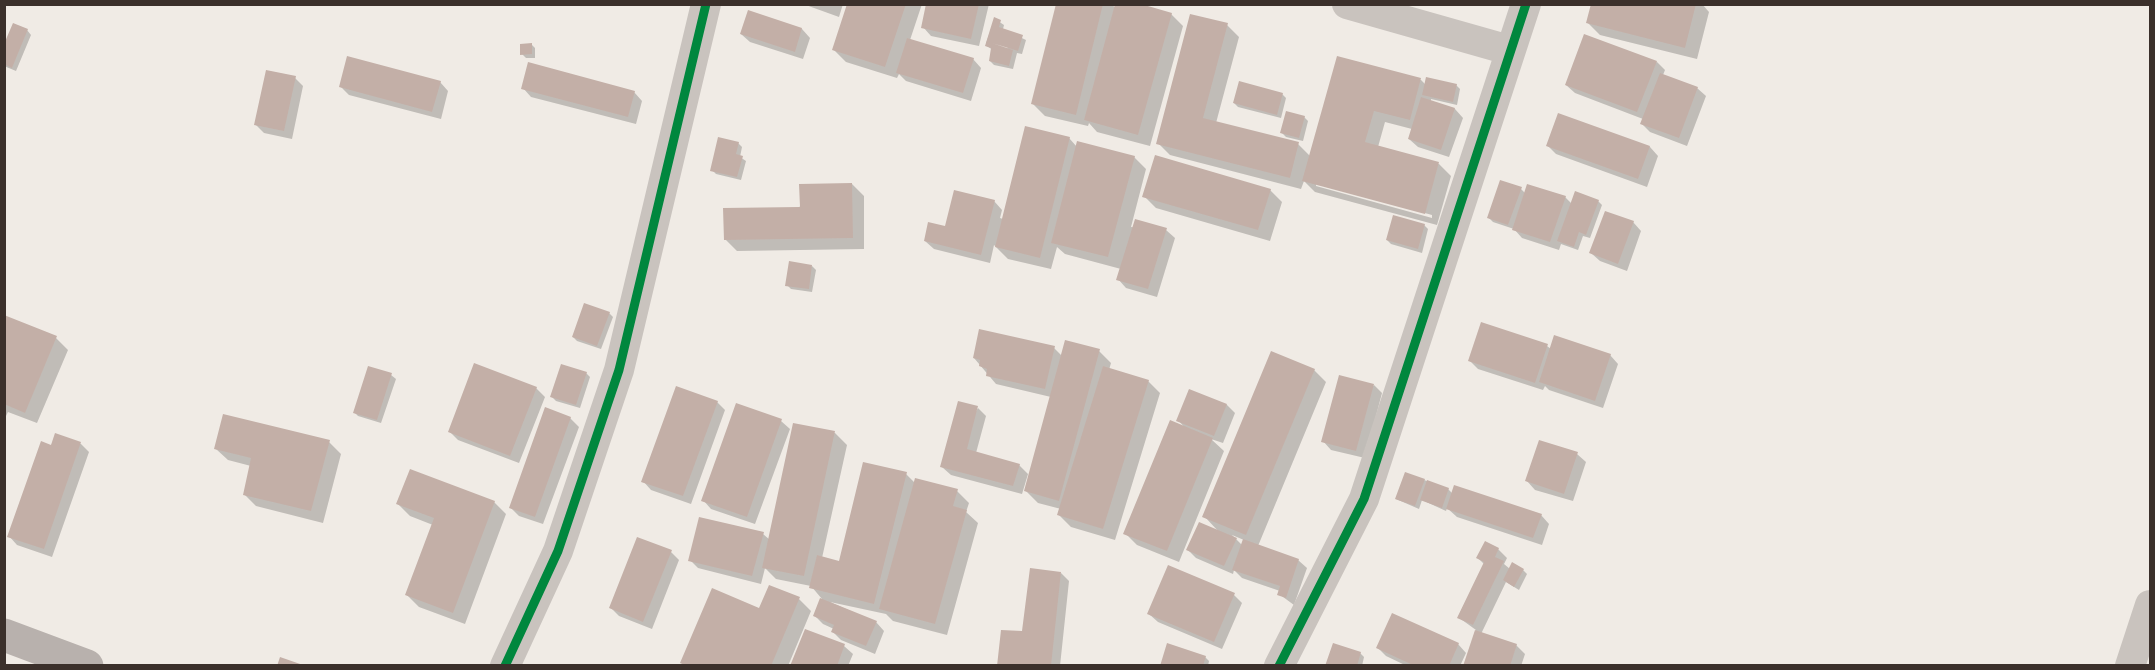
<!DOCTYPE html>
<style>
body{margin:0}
#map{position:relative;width:2155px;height:670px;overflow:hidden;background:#f0ebe5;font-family:Inter,sans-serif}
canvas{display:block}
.frame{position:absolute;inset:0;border:6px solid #3b302b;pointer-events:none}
</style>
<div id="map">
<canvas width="2155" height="670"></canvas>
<div class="frame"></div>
</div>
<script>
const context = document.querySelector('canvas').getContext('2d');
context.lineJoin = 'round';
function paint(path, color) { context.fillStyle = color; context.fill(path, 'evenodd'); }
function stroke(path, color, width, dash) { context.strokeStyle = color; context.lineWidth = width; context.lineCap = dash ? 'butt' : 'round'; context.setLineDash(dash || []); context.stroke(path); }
const shadow = new Path2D(`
 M803,4h40l-4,13z
 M849,4h73l-12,36 63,19 8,9 -10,33 -65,-20 -7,-7 -2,4 -51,-16 -12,-12z
 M928,4h61l-10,42 -48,-10 -8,-9z
 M1049,4h63l3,4 56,6 12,12 -33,120 -53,-14 -8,-9 -1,3 -43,-10 -12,-12 24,-98z
 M1592,4h110l7,8 -12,47 -97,-24 -12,-12z
 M749,12l53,17 8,9 -7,21 -53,-17 -9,-8z
 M995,19l9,6 -1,4 23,11 -4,14 -5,-1 -4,16 -19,-4 -4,-4 3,-11 -8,-5 22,5 1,-4 -22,-3z
 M1227,25l12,12 -23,86 82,21 12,12 28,-99 83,23 5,5h30l4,4 -3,16 -26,-6v2l24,8 8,9 -14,39 -31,-10 -9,-8 3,-10 -27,-7 -7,25 61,17 12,12 -14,49 -122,-33 -11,-11 -3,8 -131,-34 -12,-12zM1316,183l116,32v3l-116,-32z
 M27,30l4,5 -15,36 -12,-5v-18z
 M531,44l4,4v10h-9l-4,-4z
 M1657,62l8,8 -2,5 34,13 9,8 -19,50 -37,-14 -8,-8 1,-5 -68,-26 -9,-8z
 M295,78l8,8 -11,53 -28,-6 -8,-8z
 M440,82l8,9 -7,28 -92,-24 -9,-9z
 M523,88l111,4 8,9 -6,23 -105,-27z
 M1282,94l4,4 -5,20 -43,-11 -4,-4z
 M1559,115l91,32 8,9 -11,31 -91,-33 -8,-8z
 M1304,117l4,4 -5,20 -17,-4 -4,-4z
 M1069,138l8,9 57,10 12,12 -15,58 35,3 9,8 -18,59 -31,-9 -8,-9 3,-10 -56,-15 -8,-7 -6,22 -43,-10 -14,-14 -4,18 -56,-14 -9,-8 69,-40 8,9 -2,8 3,1z
 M738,143l4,4 -2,10 6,4 -5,19 -25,-6 -4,-4z
 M852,184l12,12v53l-127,2 -12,-12z
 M1521,189l5,5 39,3 7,7 26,-3 4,4 -12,33 -7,-2 -5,14 -17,-6 -2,6 -37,-12 -8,-9 -21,-7 -4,-4z
 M1270,190l12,12 -12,39 -114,-33 -12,-12z
 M1633,222l8,9 -14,40 -27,-10 -9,-8z
 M1424,225l4,4 -6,24 -31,-9 -4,-4z
 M812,266l4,4 -4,22 -21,-3 -4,-4z
 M609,313l4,4 -12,32 -24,-8 -4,-4z
 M4,316l52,22 12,12 -31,73 -29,-11 -4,8z
 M1547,346l4,3 59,6 8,9 -15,44 -54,-18 -4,-4 -2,4 -65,-21 -8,-8z
 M1054,348l8,8 37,-5 12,12 -2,7 39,11 12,12 -45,147 -44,-13 -12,-12 2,-6 -23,-6 -12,-12 25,-94 -55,-13 -22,-26z
 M1314,370l12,12 -68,164 40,14 9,8 -13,37 -15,-11 1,-3 -38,-13 -8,-8 -1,4 -37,-16 -8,-8 31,-18 -15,-16zM1232,535l12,5 -2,5z
 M586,373l4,4 -10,31 -24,-7 -4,-4z
 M391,375l5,4 -15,44 -23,-7 -4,-4z
 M1374,385l8,8 -17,65 -34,-8 -8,-9z
 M536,388l9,9 -26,66 -61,-23 -8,-8z
 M1189,390l38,15 8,8 -12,30 -12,-4 13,12 -45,111 -42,-17 -12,-12 61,-104 -8,-9z
 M717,402l8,8 -34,94 -40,-14 -8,-9z
 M978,408l8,8 -10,37 43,12 9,9 -6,20 -71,-19 -9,-8z
 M570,418l9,9 -36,97 -24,-8 -9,-9z
 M781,421l9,8 -35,95 -44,-15 -8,-9z
 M794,424l41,9 12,12 -25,113 18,5 66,-89 9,9 42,8 12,12 -3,9 12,11 -31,112 -54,-14 -7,-7 -56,-12 46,20 8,9 -9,23 -34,-14 -8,-8 1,-3 -11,-5 -8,-8 7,-17 -11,-13 -35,-7 -11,-11 -4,16 -63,-16 -8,-8 73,-26 7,6z
 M56,435l25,9 8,8 -37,105 -35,-12 -8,-9z
 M329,442l12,12 -18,69 -67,-17 -12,-12 7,-28 -23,-6 -12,-11z
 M1577,454l9,8 -13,39 -38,-11 -8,-9z
 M1424,480l24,9 5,5 88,21 8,9 -7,21 -85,-28 -10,-9 -1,3 -24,-11 -3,9 -23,-10z
 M494,502l12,12 -41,110 -46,-17 -12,-12 26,-70 -23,-9 -12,-12z
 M1485,543l13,6 9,9 -3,6 6,5 13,1 4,4 -8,16 -13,-8 -25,52 35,11 9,9 -4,12h-56l11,-36 -18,-13 26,-53 -6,-6z
 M671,552l8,8 -27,69 -33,-13 -8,-8z
 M1061,573l8,8 -9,85h-62l26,-33z
 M1234,595l8,8 -20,46 -64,-27 -9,-8z
 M799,599l12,12 -23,55h-103l-3,-3z
 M1458,644l8,9 -6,13h-53l-21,-10 -8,-8z
 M844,646l9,8 -5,12h-56z
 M1360,653l4,4 -2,9h-35z
 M1205,657l4,4 -1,5h-47z`);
const building = new Path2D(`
 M847,4h59l-21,63 -53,-17z
 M926,4h53l-8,35 -50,-11z
 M1056,4h47l-27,111 -45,-11z
 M1115,4h26l31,9 -34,122 -54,-15z
 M1591,4h105l-11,44 -99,-25z
 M748,10l54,18 -7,24 -55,-18z
 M1190,14l38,9 -25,95 96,24 -9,36 -134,-34z
 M994,17l7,3 -2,7 24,8 -5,16 -26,-8 21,7 -4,16 -20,-5 2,-13 -6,-2z
 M13,23l15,6 -16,39 -8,-4v-20z
 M1584,34l73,27 -20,51 -72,-27z
 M907,38l67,20 -11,35 -67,-20z
 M532,43v11l-12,1v-11z
 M347,56l94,25 -9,31 -93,-25z
 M1337,56l84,22 -11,42 -36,-9 -9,31 74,20 -14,52 -123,-33z
 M528,62l107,29 -7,26 -107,-28z
 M266,70l30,6 -12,55 -30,-6z
 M1660,73l38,14 -19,51 -39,-14z
 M1426,77l31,7 -4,18 -31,-7z
 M1239,81l44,12 -6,22 -44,-12z
 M1421,97l34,11 -14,42 -33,-11z
 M1286,111l19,5 -6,22 -19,-5z
 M1558,113l92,33 -12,33 -92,-33z
 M1025,126l45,11 -30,121 -45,-11z
 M718,137l21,5 -3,12 7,2 -6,21 -27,-6z
 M1077,141l58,15 -27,101 -57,-14z
 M1155,155l116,34 -13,41 -116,-33z
 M1500,180l22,7 -14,38 -21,-7z
 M852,183l1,55 -129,2 -1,-32 77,-1 -1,-23z
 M1527,184l39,12 -16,46 -38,-12z
 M954,190l41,10 -14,55 -57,-14 4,-19 17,4z
 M1575,191l24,9 -13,35 -7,-3 -5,15 -17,-6z
 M1605,211l29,10 -16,43 -29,-11z
 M1393,215l32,9 -7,25 -32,-9z
 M1135,219l32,9 -19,61 -32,-9z
 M789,261l23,4 -3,24 -24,-3z
 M584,303l26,9 -13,34 -25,-9z
 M4,315l53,21 -32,77 -21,-9z
 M1481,322l67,22 -13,39 -67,-22z
 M979,329l76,17 -10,43 -59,-13 1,-7 -8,-3 1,-6 -7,-2z
 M1554,335l57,19 -16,47 -56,-19z
 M1065,340l35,9 -41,152 -35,-10z
 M1271,351l44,18 -69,166 -44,-18z
 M474,363l63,24 -27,69 -62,-24z
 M561,364l26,8 -11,33 -26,-8z
 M368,366l24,7 -15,47 -24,-7z
 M1103,366l46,14 -46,149 -46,-14z
 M1339,375l35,9 -18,67 -35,-9z
 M676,386l42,15 -35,95 -42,-14z
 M1189,389l38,15 -13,32 -38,-15z
 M958,401l20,5 -11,43 53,15 -7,22 -73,-19z
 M736,403l46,16 -35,98 -46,-16z
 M545,407l26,10 -36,100 -26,-9z
 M223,414l107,26 -19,71 -68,-16 8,-37 -37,-9z
 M1170,420l43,18 -46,113 -44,-17z
 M793,423l42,8 -31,145 -42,-8z
 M55,433l26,9 -37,107 -37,-12 34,-96 10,4z
 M1539,440l39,12 -14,42 -39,-13z
 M863,462l44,10 -33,132 -65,-16 8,-33 22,6z
 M410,469l85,32 -42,112 -48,-18 29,-77 -38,-14z
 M1405,472l20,7 -10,27 -20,-7z
 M915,478l43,11 -5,17 14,4 -32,114 -56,-15z
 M1427,480l22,8 -7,20 -22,-8z
 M1454,485l88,29 -9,24 -87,-29z
 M699,517l65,15 -12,44 -64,-15z
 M1199,522l38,16 -13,28 -38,-16z
 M637,537l35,13 -29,72 -34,-14z
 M1243,539l56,20 -13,39 -9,-3 3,-9 -48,-16z
 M1485,541l14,7 -4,9 9,4 -31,64 -16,-7 27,-56 -8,-4z
 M1512,562l12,7 -10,18 -11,-7z
 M1168,565l67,28 -21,49 -67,-28z
 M1030,568l31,4 -10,94h-54l4,-36 21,1z
 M769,585l31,12 -29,69h-84l-7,-3 32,-75 47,20z
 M820,598l57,23 -11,25 -35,-14 3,-7 -21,-9z
 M1392,613l67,30 -10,23h-34l-39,-18z
 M805,629l40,15 -8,22h-47z
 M1475,630l42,14 -7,22h-47z
 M1167,643l39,13 -3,10h-43z
 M1333,643l28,9 -4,14h-32z
 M280,657l23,8v1h-26z`);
const street = new Path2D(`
 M1347,4l162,46
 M505,666l53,-115 61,-181 87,-366
 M1279,666l85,-167 162,-495
 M2130,666l20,-61`);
const primary = new Path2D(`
 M4,635l83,31`);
const cycleway = new Path2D(`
 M505,666l53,-115 61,-181 87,-366
 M1279,666l85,-167 162,-495`);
paint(shadow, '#0003');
paint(building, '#c3afa7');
stroke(street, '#c9c3be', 30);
stroke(primary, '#b8b1ad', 33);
stroke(cycleway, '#00873e', 9);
</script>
